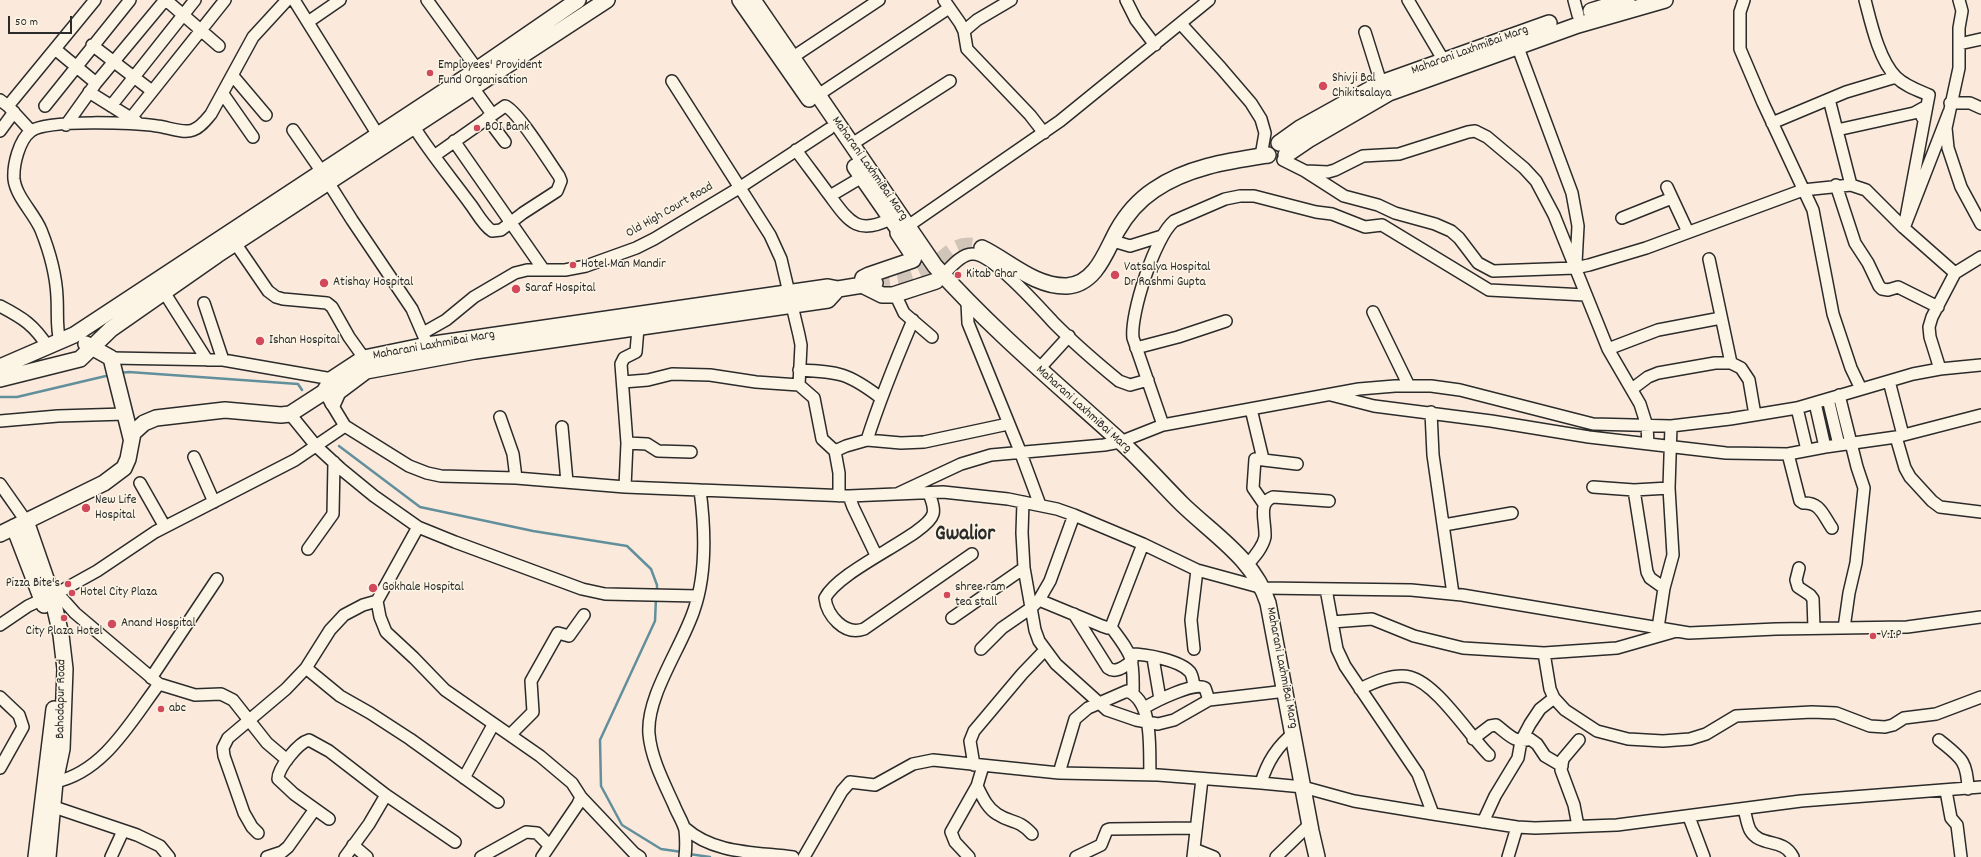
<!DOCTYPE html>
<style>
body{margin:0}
#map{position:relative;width:1981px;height:857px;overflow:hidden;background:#fbeadc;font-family:Dekko,sans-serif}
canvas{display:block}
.scale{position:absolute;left:8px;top:16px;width:64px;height:18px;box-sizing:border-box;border:2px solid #2b2b2b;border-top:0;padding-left:5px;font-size:12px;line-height:14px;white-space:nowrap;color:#2b2b2b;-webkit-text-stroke:3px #fcf5e5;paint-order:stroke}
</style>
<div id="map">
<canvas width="1981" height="857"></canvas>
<div class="scale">50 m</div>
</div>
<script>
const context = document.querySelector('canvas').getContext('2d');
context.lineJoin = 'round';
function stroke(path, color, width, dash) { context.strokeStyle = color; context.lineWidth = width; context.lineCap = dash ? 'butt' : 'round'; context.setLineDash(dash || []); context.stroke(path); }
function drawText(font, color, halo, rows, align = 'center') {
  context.font = font + ' Dekko,sans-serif'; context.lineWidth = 3; context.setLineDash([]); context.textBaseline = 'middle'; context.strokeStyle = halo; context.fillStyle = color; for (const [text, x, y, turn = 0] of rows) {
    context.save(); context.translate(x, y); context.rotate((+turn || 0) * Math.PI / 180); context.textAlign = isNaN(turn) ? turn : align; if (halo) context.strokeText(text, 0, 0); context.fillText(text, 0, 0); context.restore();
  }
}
const stream = new Path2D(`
 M120,373l9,-1 169,12 4,6
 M0,397h17l93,-22
 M339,446l81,61 113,24 94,15 24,23 6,16v6
 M656,598l-1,23 -55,119 1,46 21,39 39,24 21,3
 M689,854l21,3`);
const majorTunnel = new Path2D(`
 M875,283c15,-2 32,-3 46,-10 24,-10 31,-37 61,-25`);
const minor = new Path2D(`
 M166,0l53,46
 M294,0l84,135
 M427,0l50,69
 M944,0l16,23 4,8 3,18 63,66 14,18
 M1126,0l10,20 19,25
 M1408,0l36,61
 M1574,0l4,15
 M1744,0l-4,12v37l23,54 50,107 20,104 18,54 10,21
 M1865,0c6,23 14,60 31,77 9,9 21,13 33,18l-25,133 45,-116
 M1959,0l3,11 -3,17v40l-13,60 2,20 13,39 20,37
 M308,22l32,-22
 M1181,24l40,44 30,35 10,16 4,14 -4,23
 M964,31l13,-11 34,-20
 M1365,32l16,51
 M1959,44l22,-5
 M92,45l60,46
 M1517,45l55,148 6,33 -2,37
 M55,49l41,34
 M793,57l86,-57
 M233,76l33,39
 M672,81l98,154 11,24 18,76 2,10 -2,40 15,13 8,41 13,12 4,22v23
 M474,89l18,25
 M89,92l48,30
 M223,94l30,43
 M818,95l131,-87
 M1829,99l22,86
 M0,100l8,6 23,25
 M1950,103h20l11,5
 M8,106l87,-106
 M45,106l85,-106
 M111,106l84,-106
 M131,118l94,-118
 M487,118l18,24
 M1772,123l74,-31 50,-15
 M66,125l30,-42 69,-83
 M414,127c17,27 38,52 57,78 6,8 12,20 21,26l9,-1 22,-17 34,-22 4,-10 -2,-5c-10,-14 -41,-65 -54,-70l-71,50
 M293,130l29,42
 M1837,130l77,-17 9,-5 -1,9
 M0,131l14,-19
 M454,141l89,128
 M852,144l98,-63
 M796,150c10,14 21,28 31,42 20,26 28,45 63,27
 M1283,160l22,11 39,25 34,9 17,8 40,11 16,7 8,7 19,25 15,8 82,-3 14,-3 57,-17 157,-58 48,-5 15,5 38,38 51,45
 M1306,171l22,1 7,-2 28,-14 36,-2 69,-22 7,-1 12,6 37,31 12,13 18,34 54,134 32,55 7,22 1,18
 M328,182l24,38 60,89 13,30
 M1836,185l19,58 13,20 11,23 3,3 6,1 10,-3 40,20
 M1667,187l21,45
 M830,196l32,-19
 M1622,218l50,-20
 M908,226l152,-105 149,-121
 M231,237l37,54 8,6 7,2 44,4 5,4 17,30 15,21
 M1113,241l17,5 32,-10
 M1709,259l22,104
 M943,275c7,-7 18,-21 29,-21 19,-2 69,55 83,70 20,20 42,39 64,57l11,4 18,-5
 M164,292l43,68
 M895,294l9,19 28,24
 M204,303l19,57
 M967,303l1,20 52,128 20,54
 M0,306c23,12 34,19 48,41
 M1373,312l36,74
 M423,333l23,-13 28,-23 41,-24 12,-3h38l21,-4 50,-18 18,-9 85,-51 90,-59
 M60,342c-4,-15 -2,-29 -3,-45 -1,-22 -8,-47 -16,-67 -7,-17 -25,-33 -27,-51 -1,-14 5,-39 17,-48 17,-12 104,-8 126,-5 11,1 26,8 36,4 8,-3 13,-10 18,-16l42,-77 34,-37
 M1136,348l42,-11 48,-16
 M1608,349l50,-19 63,-12
 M111,358l112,2 109,19
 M1940,369l-10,-32 -1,-10 3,-10 23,-44 26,-16
 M799,370c41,2 49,3 82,28
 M1038,370l31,-34
 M1889,381l14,54
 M623,382l25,-2 24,-6 38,1 46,7 43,3
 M1632,389l16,-12 10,-4 57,-10h16l10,5 8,12 6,35
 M1331,395l43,11 117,15 98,16 137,16 62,1 37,-7 71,-10 85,-22
 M1839,395l18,72 7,21 -8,75 -7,30 -5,35
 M328,398l17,28 64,40 18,7 14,3 75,2 109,9 224,9 94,-4 65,7 49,10 17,6 69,29 54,26 66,18 148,2 51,5 227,38 87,-4 131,-2 74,-10
 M1828,399l11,46
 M1815,403l10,44
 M1797,408l10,42
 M1251,409l12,50
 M1431,412l2,43 20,139
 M290,414l26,32 25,23 33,27 44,31 37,15 127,47 23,5 93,2
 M500,417l13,37 3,24
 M0,421l58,-5 67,-2
 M1163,425l-30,-87c-3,-24 22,-101 41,-117l51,-22 15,-3h14l62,16 16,2 33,13 17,-2 107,65 96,5
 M562,427l5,55
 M1896,437l9,31 5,9 22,24 8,6 41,5
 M867,440c13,-41 29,-80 46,-120
 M627,443l20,1 11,7 33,1
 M835,451l11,-5 21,-6 34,3 23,-1 84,-18
 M1788,454l12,47 3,2c17,-1 20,12 29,25
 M194,457l20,45
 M140,483l25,44
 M0,484l26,37
 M625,487l2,-44 -6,-79 3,-6 12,-6 2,-24
 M1593,487l41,3 35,-2
 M1634,490l13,82 3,6 14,10
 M899,493l62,-29 30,-9 113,-10 16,-3 43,-17 196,-36 36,-3h36l29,4 133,34 78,2 59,-7 67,-11 116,-34 27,-5 41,-4
 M929,493c2,7 6,14 4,21 -6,21 -92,54 -108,84 2,17 19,38 39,31l108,-75
 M849,496l4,11 23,48
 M1023,502l-1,31 2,35 11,62 4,11 17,23 51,46 29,10 22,4 16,-4 35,-20 77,-9
 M1264,504l-11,-16 2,-29 42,5
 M1444,525l68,-12
 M308,549l25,-35 1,-52
 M1248,564c7,-8 15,-17 17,-27 1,-15 -8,-34 8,-40l56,4
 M1799,568l-3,12 2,7 12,8 3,4 1,29
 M1326,589l11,60 8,17 73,108 15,40
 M58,594l17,19 84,71 36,11 26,-1 12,6 34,43 20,17
 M52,596l45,-25 58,-39 140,-72 50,-34
 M1039,600l63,26 6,2 3,-1 32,-83
 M377,601l3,16 6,15 28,26 31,32 95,66 32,27 9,14 -3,7 -36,53
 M1074,614l34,54c8,6 17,-2 24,-7
 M952,618l72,-50
 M1332,622l40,-3 42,17 49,12 81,5 73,-5 56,-16
 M0,625l28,-19 15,-7
 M1111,627c21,28 23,30 22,66
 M1658,628l6,-40 9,-33 -4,-67 2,-62
 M981,649l21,-21 29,-20 8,-8 11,-19 24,-66
 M1194,649l-3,-29 6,-50
 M1544,653l6,36 4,9 11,12 32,21 31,8 35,2 27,-2 16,-5 30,-18 76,-4 24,1 34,13 15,1 8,-2 11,-7 32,-4 45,-17
 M1130,654c15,0 50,6 60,18 3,4 3,10 4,14
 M1153,658l7,41
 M306,668l34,28 30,17 40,26 88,63
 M151,678l66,-99
 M1360,689c14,-7 34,-16 50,-12 27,7 58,57 79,78
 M0,697l19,18 4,12 -23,41
 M1144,708c10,-6 51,-27 61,-20l4,12
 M510,735l23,-23 -2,-31 27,-48 11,3 15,-21
 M1473,739l17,-13 6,-1c11,8 20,20 34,14l7,5 8,12 17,10
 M1939,740c22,18 28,20 29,49
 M974,765l-4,-24 4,-10 48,-57 23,-24
 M1059,773l16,-54 13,-11 39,-17c27,10 22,59 23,83
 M464,778l29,-53
 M55,782c49,-10 76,-61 104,-98
 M1261,783c6,-21 16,-37 33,-50
 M977,786c5,10 10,22 20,28 15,10 20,4 35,20
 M1946,791l5,27 6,7 4,32
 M581,797l53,56 6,4
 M54,807l83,28 23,11 9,11
 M1744,809c2,7 3,15 6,21 10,18 33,7 43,27
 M1689,817l15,40
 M329,819l-35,-25 -16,-15c0,-11 20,-36 31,-39l20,11 57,44 69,47
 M1483,822l12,-26 23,-38 3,-17 9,-17 10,-15 14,-11
 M1578,826l-4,-21 -13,-35 2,-11 16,-19
 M685,828c29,26 70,24 108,29
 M258,833l-6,-6 -8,-14 -20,-57 -1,-8 5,-10 58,-49 20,-21 24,-38 14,-15 19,-10 14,-4 41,-74
 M353,845l14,12
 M1194,849l20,8
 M111,857l12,-26
 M267,857l15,-5 6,-5 27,-38
 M345,857l24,-33 17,-29
 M481,857l45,-25 11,1 12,12
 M685,857c1,-9 1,-18 0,-27 -2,-8 -8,-17 -11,-25 -10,-22 -23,-47 -25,-71 -3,-38 33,-87 45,-124 13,-37 11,-82 6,-120
 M804,857l38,-66 8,-9 25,3 38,-21 20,-4 126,13 99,2 103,8 42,4 51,14 79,13 84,13 18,1 82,-3 184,-24 180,-14
 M969,857l-14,-15 -4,-10 26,-46 6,-20
 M1076,857l25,-12 6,-15 3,-1 86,-1
 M1193,857l9,-78
 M1276,857l34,-33
 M1508,857l9,-30`);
const major = new Path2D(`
 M740,0l69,99
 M753,0l182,266c57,64 122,118 185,175 22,20 41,42 62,63 32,31 72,55 86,99l43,228 6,26
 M1591,11l36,-11
 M1279,143l21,-15 81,-45 168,-60
 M1286,155l22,-15 81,-47 189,-68 87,-25
 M855,167l50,72
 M982,248c27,13 53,39 85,38 29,-2 39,-35 50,-55 9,-16 22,-31 37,-41 33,-23 75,-29 114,-35
 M862,282l1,-4 6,-3 44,-15 1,-3 -16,-24
 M862,285l20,10h11l43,-14
 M86,344l25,14 20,80
 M0,367l74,-32 392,-258 112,-77
 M0,379l80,-20 31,-30 106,-74 390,-255
 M333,403l5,-11 28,-21 109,-20 353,-51 10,-11
 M26,521l26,75 9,39 4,34 -3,80 -7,33 -7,75
 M14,527l30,78
 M0,534l104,-51 20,-15 4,-9 5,-26 11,-10 12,-5 69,-8 56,5 9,-1 34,-22 8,-13 32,-21 63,-13 401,-58 10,2 37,-6
 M36,857l18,-148`);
const markers = [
 [430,73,4,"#d1495b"],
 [1323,86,5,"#d1495b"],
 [477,128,4,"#d1495b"],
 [573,265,4,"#d1495b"],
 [958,275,4,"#d1495b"],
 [1115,275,5,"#d1495b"],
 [324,283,5,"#d1495b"],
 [516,289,5,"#d1495b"],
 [260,341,5,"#d1495b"],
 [86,508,5,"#d1495b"],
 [68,584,4,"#d1495b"],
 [373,588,5,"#d1495b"],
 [72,593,4,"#d1495b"],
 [947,595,4,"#d1495b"],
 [64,618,4,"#d1495b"],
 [112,624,5,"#d1495b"],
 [1873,636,4,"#d1495b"],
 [161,709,4,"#d1495b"]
];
const streetNames = [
 ["Maharani LaxhmiBai Marg",1470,51,-20],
 ["Maharani LaxhmiBai Marg",869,169,55],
 ["Old High Court Road",670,211,-30],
 ["Maharani LaxhmiBai Marg",434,346,-10],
 ["Maharani LaxhmiBai Marg",1083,410,42],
 ["Maharani LaxhmiBai Marg",1281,668,79],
 ["Bahodapur Road",62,699,-89]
];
const poiNames = [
 ["Employees' Provident",438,66],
 ["Fund Organisation",438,81],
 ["Shivji Bal",1332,79],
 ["Chikitsalaya",1332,94],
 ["BOI Bank",485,128],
 ["Hotel Man Mandir",581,265],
 ["Vatsalya Hospital",1124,268],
 ["Dr Rashmi Gupta",1124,283],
 ["Kitab Ghar",966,275],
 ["Atishay Hospital",333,283],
 ["Saraf Hospital",525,289],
 ["Ishan Hospital",269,341],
 ["New Life",95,501],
 ["Hospital",95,516],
 ["Pizza Bite's",60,584,"right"],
 ["Gokhale Hospital",382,588],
 ["shree ram",955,588],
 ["tea stall",955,603],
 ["Hotel City Plaza",80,593],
 ["Anand Hospital",121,624],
 ["City Plaza Hotel",64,632,"center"],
 ["V.I.P",1881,636],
 ["abc",169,709]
];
const townNames = [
 ["Gwalior",965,536]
];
stroke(stream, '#628f9c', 2.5);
stroke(majorTunnel, '#d1c4b9', 15, [15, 8]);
stroke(minor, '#2b2b2b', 14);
stroke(major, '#2b2b2b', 18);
stroke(minor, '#fcf5e5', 11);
stroke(major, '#fcf5e5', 15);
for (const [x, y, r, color] of markers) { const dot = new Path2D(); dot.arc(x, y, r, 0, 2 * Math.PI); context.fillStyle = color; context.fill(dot); stroke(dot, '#fcf5e5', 1.5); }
drawText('13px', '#2b2b2b', '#fcf5e5', streetNames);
drawText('13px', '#2b2b2b', '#fcf5e5', poiNames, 'left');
drawText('bold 21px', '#2b2b2b', '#fcf5e5', townNames);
</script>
